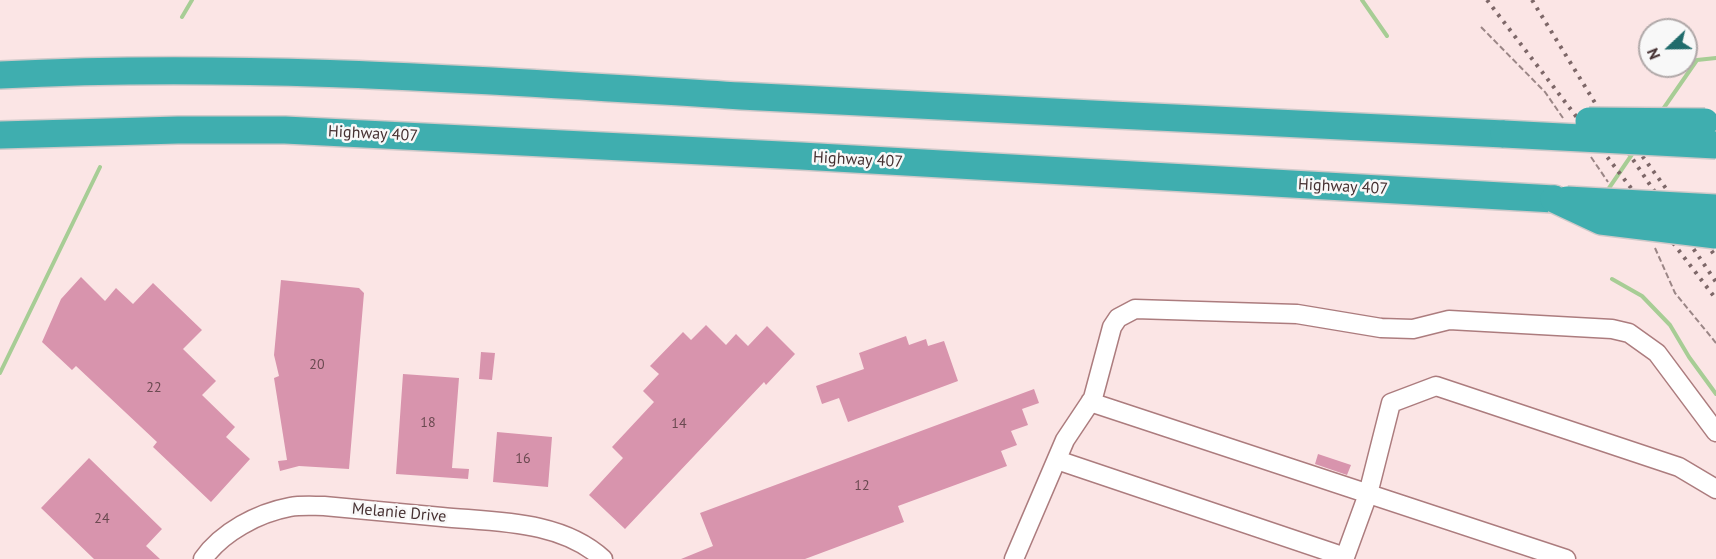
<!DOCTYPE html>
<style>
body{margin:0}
#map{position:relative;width:1716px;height:559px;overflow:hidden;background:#fbe5e5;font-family:"PT Sans",sans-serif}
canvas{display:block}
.north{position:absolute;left:1638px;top:18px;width:60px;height:60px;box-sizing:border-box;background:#f8f8f8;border:2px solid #b0a8a8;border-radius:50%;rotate:248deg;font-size:16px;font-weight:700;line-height:24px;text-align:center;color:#453031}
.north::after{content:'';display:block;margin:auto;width:21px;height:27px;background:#206c6c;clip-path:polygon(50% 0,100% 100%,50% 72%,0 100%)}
</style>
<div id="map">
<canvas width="1716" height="559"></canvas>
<div class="north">N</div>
</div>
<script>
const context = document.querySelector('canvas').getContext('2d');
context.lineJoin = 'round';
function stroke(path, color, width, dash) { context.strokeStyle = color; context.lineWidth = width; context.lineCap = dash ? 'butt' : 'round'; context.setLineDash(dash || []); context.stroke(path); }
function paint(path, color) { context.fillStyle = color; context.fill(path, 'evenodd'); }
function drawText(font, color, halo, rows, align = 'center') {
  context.font = font + ' "PT Sans",sans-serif'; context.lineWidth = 5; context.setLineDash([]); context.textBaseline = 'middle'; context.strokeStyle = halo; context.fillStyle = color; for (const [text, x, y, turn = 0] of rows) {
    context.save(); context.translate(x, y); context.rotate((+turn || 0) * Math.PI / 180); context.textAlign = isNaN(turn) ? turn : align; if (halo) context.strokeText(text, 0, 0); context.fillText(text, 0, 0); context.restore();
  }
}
const stream = new Path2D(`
 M1362,0l25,36
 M182,17l10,-17
 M1661,112l36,-52 19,-2
 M1607,191l28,-41
 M1612,279l30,17 28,29 19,32 27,37
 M0,373l100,-206`);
const building = new Path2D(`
 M81,277l24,24 11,-13 17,16 20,-21 49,47 -19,19 33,32 -14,14 33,32 -9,10 24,22 -39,43 -58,-55 4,-5 -81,-76 -4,4 -30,-28 19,-43z
 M281,280l78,8 5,5 -15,176 -50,-3 -19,5 -2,-10 9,-1 -13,-82 5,-2 -5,-21z
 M706,325l20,20 10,-11 12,12 19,-20 28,28 -29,31 -2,-3 -139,147 -36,-34 34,-37 -11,-11 42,-45 -11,-11 16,-17 -9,-8 33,-34 8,8z
 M906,336l3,9 17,-6 2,7 16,-5 14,40 -110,41 -9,-24 -17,6 -6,-18 48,-17 -5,-16z
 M481,352l14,1 -3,27 -13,-1z
 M403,374l56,4 -7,90 17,1 -1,10 -72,-5z
 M1034,389l5,14 -17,6 6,16 -17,6 6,14 -16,6 6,15 -109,40 6,16 -99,37h-124l32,-13 -13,-33z
 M497,432l55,5 -4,50 -55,-5z
 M1318,454l33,11 -4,10 -32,-11z
 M89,458l73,71 -16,17 14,13h-66l-53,-51z`);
const path = new Path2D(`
 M1481,27l64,65 18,26
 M1591,157l17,25
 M1655,248l20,45 41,50`);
const minor = new Path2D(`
 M1090,402l476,157
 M1057,460l288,97 23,-63 23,-91 45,-17 243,81 37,22
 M203,559c19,-27 55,-46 87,-52 11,-2 23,-1 34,-1 39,4 79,7 118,11 53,5 119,3 161,42
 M1014,559l51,-119 28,-42 19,-71 6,-9 17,-9 162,5 84,14 32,1 36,-9 163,9 17,4 28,20 59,79`);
const highway = new Path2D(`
 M0,75c247,-13 494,6 741,21 254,14 509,25 763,38
 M0,135l178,-5h107l516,26 753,43`);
const rail = new Path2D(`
 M1487,0l229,299
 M1532,0l68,111 116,171
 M1616,120l100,137`);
const highwayBridge = new Path2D(`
 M1589,121l116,1
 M1504,134l212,11
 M1554,199l47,22 115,14
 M1567,200l149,8`);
const numberNames = [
 ["20",317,365],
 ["22",154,388],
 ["18",428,423],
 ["14",679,424],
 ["16",523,459],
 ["12",862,486],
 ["24",102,519]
];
const streetNames = [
 ["Highway 407",373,134,3],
 ["Highway 407",858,160,3],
 ["Highway 407",1343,187,3],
 ["Melanie Drive",399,513,5]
];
stroke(stream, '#a7cd95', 4);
paint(building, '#d894ad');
stroke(minor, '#ac7c7e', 21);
stroke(highway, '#cfc9c9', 30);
stroke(path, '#9b8686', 2, [6, 3]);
stroke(minor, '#fff', 18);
stroke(highway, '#3faeaf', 27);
stroke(rail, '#7d6768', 4, [3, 6]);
stroke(highwayBridge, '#cfc9c9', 30, []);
stroke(highwayBridge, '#3faeaf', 27);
drawText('14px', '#6a4950', null, numberNames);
drawText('16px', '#453031', '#f8f8f8', streetNames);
</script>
